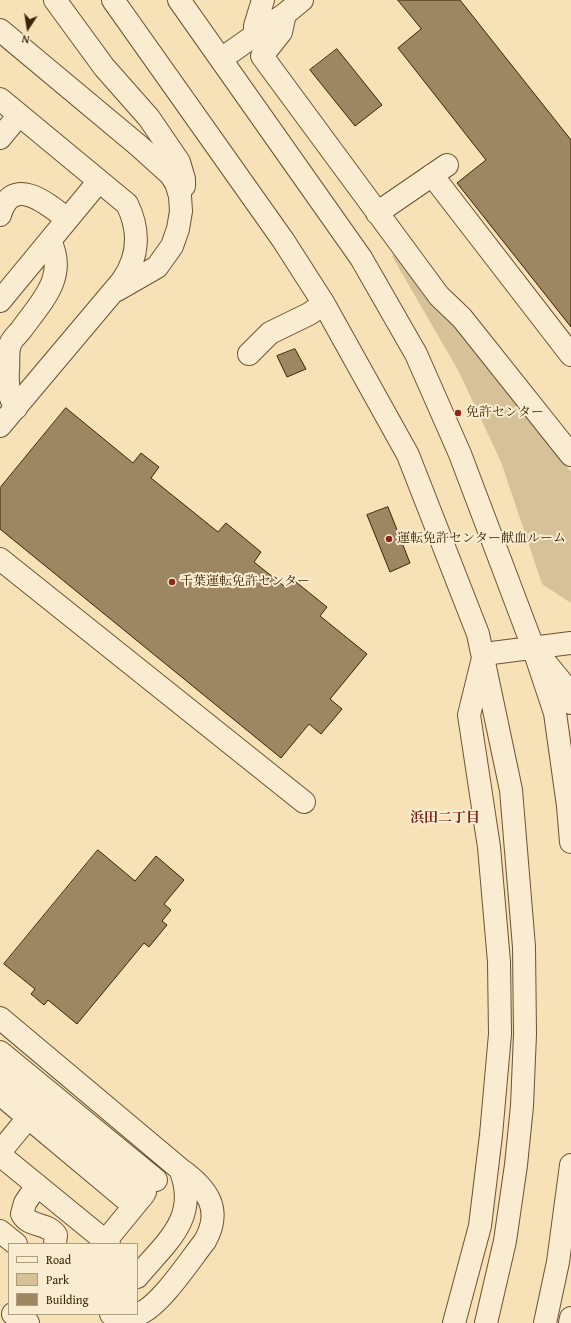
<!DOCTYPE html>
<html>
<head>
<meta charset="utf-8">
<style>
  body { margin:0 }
  #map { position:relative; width:571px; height:1323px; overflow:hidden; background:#f7e1b7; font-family:"Gentium Book Plus",serif }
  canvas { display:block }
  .legend { position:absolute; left:8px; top:1243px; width:130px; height:72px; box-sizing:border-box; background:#faecd0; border:1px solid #ae9c7f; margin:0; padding:5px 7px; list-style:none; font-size:12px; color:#3c2305 }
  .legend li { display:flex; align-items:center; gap:8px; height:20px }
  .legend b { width:20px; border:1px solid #ae9c7f }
  .north { position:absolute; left:8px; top:8px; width:40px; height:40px; -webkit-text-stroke:3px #faecd0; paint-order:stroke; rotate:192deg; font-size:11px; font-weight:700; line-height:16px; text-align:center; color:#3c2305 }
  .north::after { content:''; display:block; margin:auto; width:14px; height:18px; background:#3c2305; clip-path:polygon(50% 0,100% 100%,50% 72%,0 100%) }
</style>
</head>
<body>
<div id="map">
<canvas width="571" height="1323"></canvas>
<ul class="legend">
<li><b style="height:5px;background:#faecd0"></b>Road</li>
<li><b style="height:11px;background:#d7c199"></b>Park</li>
<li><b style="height:11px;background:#9d8662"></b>Building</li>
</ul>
<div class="north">N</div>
</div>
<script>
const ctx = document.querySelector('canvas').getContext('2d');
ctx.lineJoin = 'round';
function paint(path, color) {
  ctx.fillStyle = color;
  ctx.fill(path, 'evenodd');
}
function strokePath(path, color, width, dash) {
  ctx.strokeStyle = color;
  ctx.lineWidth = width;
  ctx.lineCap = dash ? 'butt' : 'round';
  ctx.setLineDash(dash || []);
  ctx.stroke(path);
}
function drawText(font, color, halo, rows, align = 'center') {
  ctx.font = font + ' "Gentium Book Plus","Noto Serif JP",serif';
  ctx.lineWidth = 4;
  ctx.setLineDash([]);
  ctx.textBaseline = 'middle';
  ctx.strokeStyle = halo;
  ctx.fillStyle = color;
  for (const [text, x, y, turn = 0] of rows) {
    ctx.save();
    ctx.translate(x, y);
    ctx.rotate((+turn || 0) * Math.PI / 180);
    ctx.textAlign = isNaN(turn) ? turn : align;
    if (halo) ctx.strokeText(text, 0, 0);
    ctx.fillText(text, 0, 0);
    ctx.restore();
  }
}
paint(new Path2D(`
  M398,250L571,472V603L542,584L501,462L459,372L392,256Z`), '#d7c199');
const building = new Path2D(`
  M398,0H460L571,140V327L457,183L486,160L398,48L421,29Z
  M337,49L382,105L355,126L310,70Z
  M295,349L306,369L287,377L277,356Z
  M66,408L133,463L141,453L159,467L151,478L218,532L226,523L261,552L254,562L284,586L291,578L327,607L320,616L367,654L330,699L342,709L321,734L309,724L281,758L0,529V488Z
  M388,507L410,563L390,572L367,515Z
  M98,850L135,881L156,856L184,880L164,904L171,910L162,921L167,925L149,947L144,943L77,1024L48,1000L44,1005L31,994L35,989L4,964Z`);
paint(building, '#9d8662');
strokePath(building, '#3c2305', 1);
const minor = new Path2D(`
  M55,0L104,67L149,118L179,162L184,179V186
  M113,0L283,240L324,304L408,455L478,634L511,790L524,947L525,1034L522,1106L516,1165L505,1241L486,1323
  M179,0L361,258L416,354L460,454L533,647L555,713L568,806L571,842
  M285,14L281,32L262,56L439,296L462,318L571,455
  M0,30L139,146L170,174L176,183L180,196L181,211L178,229L172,246L157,267L117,290
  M255,34V26L263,0
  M221,59L285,14L302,0
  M0,99L127,204C140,230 139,257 122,281L0,426
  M0,138L19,115
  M432,175L571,355
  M377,213L447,165
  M0,215C12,174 47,203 67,219
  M0,301L99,181
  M249,354L270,333L309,314L324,304
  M16,408C8,396 7,384 8,370C9,363 7,352 10,345C11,340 17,335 21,330C41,302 68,277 50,241
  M0,559L304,802
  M541,657L568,690L571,703
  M0,1018L180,1169C200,1218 166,1242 137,1277
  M0,1052L156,1180
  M0,1072L145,1192
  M0,1094L134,1206
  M0,1152L37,1107
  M0,1155L109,1244
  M37,1185L25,1203L22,1214C30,1228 47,1222 56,1235L55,1244
  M0,1231L16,1244
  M103,1244L144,1194
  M13,1314L28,1323
  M111,1314C120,1316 132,1317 141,1313C162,1303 190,1260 205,1241C223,1209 207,1188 180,1169
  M454,1323L480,1226L491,1135L500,1034L499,962L489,847L469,715L484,654L571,643
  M545,1323L558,1262L571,1165
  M570,1323L571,1318`);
strokePath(minor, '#6b5232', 24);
strokePath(minor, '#faecd0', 22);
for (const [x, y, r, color] of [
  [458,413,4,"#8f2418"],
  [389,539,4,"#8f2418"],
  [172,582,4,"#8f2418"]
]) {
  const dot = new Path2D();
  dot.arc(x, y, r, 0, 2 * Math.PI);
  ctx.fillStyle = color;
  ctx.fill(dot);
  strokePath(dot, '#faecd0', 1.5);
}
drawText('13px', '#3c2305', '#faecd0', [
  ["免許センター",466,413],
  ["運転免許センター献血ルーム",397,539],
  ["千葉運転免許センター",180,582]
], 'left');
drawText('bold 14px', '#7a1f14', '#faecd0', [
  ["浜田二丁目",445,818]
]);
</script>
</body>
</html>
